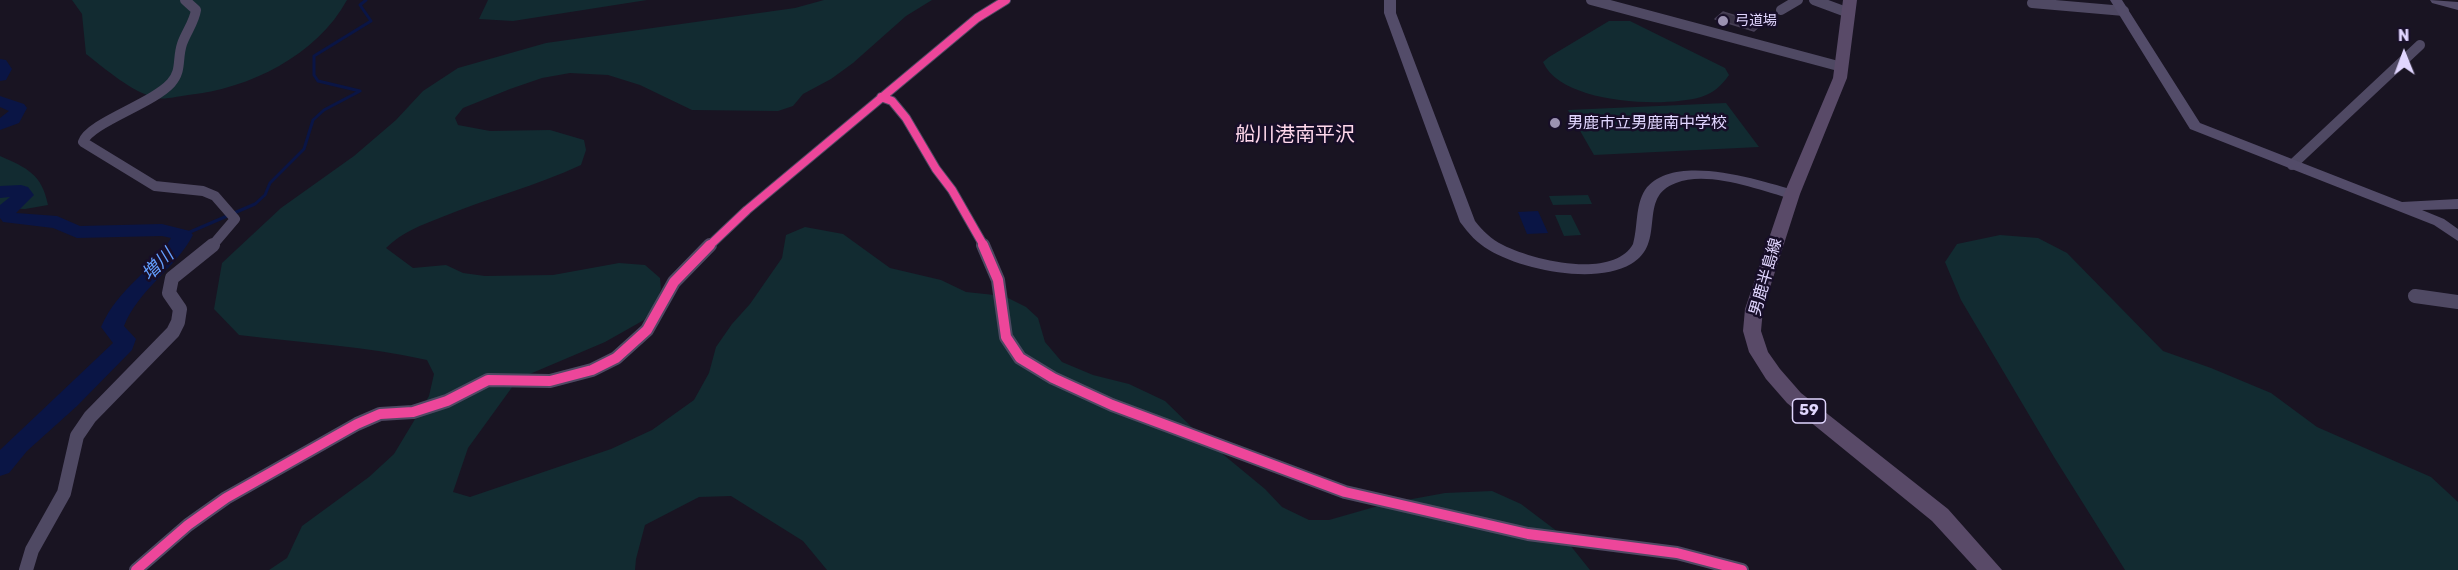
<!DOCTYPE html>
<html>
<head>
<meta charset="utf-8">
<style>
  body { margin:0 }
  #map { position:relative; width:2458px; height:570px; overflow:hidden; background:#191422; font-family:Rubik,sans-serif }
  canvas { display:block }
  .north { position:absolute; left:2374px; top:24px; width:60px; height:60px; -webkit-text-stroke:4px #170e28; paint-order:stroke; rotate:359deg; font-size:16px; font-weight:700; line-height:24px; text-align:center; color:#e1d6ff }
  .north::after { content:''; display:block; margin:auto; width:21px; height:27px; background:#e1d6ff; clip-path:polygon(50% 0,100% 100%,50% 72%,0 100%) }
</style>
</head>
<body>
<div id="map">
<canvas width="2458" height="570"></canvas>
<div class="north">N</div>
</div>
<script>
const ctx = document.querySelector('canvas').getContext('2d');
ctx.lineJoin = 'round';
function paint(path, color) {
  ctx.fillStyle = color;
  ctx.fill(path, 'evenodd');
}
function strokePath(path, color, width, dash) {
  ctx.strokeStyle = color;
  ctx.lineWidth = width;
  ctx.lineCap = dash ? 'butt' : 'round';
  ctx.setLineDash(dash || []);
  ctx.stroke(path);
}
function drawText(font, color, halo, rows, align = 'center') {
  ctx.font = font + ' Rubik,"Noto Sans JP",sans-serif';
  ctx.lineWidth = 5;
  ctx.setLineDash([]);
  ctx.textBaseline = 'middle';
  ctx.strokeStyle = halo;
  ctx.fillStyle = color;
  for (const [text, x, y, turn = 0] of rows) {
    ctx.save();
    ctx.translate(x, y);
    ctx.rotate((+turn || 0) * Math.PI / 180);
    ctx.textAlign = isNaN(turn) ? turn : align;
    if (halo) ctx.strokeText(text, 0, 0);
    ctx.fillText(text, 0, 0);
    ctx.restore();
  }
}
paint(new Path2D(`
  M72,0H347C317,55 249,89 188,95C179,96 165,100 156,98C130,91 107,70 86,54L82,14Z
  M488,0H647L513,21L479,19Z
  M824,0H932L906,16L853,63L831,79L803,94L793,106L778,111L692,110L640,85L608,75L570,73L542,78L510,89L463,108L455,118L458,125L490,131L550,130L584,140L586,150L581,165C536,186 488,198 442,217C422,225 402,232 386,248L413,268L446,265L463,273L485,276L553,275L619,263L645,265L660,278L661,289L656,302L644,320L605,342L518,379L468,448L453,492L470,497L611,449L652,430L694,400L709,373L716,347L732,324L750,304L782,258L786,235L805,227L843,234L890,268L941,280L966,292L1004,296L1026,307L1038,318L1045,342L1062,362L1093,375L1129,384L1165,401L1202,437L1265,489L1282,507L1309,520H1329L1385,504L1445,493L1492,491L1521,504L1562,535L1590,570H827L803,541L731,496L699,497L645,525L636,559L635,570H269L287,558L302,526L369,477L394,454L429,396L434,374L427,360C365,346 302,343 239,335L214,309L222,263L281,208L354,156L396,120L423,91L458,68L546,43L795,8Z
  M1609,21H1630L1725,68L1729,75C1722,85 1714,93 1701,97C1664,108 1561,104 1543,62L1549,57Z
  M1726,103L1759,147L1594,155L1568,110Z
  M0,156C27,168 42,174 48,205L25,209L0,208Z
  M1588,195L1592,204L1553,205L1549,196Z
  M1555,215H1571L1581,235L1564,236Z
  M2000,235L2038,238L2067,253L2163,351L2211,368L2271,393L2317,427L2431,477L2458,502V570H2125L2054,457L1961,300L1945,262L1957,244Z`), '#122b31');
paint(new Path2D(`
  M1538,211L1548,233L1527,234L1518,212Z`), '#0a1545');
strokePath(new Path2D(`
  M183,235L255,204L265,195L270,183L304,149L313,120L324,110L360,91L318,81L314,75V56L371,21L360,5L366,0`), '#0a1545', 3);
paint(new Path2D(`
  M0,59L6,60L12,69L6,80L0,81Z
  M0,96L24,104L27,108L19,123L0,130V118L9,111L0,107Z
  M21,185L28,187L34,195L16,213L57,216L80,226L162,224L190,231L193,235C175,269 138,290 124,326L136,339L132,350L77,406L27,451L9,473L0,476V450L113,343L101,327C119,286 152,273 171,238L162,236L77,238L53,228L3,222L0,218V205L10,197L0,198V186Z`), '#0a1545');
const building = new Path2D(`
  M1723,12L1762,24L1754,31L1715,19Z`);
paint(building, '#383244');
strokePath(building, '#473f56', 1.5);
strokePath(new Path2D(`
  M185,0L196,10C194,23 186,32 182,44C177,59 182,71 171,83C152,104 89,123 83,142L155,186L203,191L215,196L235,219L212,246
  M1591,0L1842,67
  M1814,0L1849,13
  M2032,3L2124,11
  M1781,10L1798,0
  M881,97L892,101L906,118L936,169L952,190L984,246
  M2292,165L2420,45
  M709,246L747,210L977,18L1006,0`), '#4f4963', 10);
strokePath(new Path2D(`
  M983,245L998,280L1006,337L1020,358L1053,378L1112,405L1345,492L1528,534L1677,553L1742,570
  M2415,296L2458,302
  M26,570L32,550L64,493L77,436L90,417L173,332L178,322L180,309L169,293L172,278L213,245
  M136,570L188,525L226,498L357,424L380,414L413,412L447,401L488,380L550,381L592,370L616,358L647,330L674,282L710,245`), '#4f4963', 14);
paint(new Path2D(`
  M1384,0H1396V13L1475,221C1483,231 1491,239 1503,245C1532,260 1613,280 1633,244C1638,227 1635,206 1645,190C1673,151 1761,181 1797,191L1800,194L1792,199C1759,190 1708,170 1676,183C1636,197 1668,243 1631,264C1596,285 1522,270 1489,250C1477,243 1469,234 1460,222L1384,13Z
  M2110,0H2122L2200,123L2402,202L2458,199V209L2422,210L2444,219L2458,229V241L2434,225L2190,129Z
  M2430,0L2458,2V10L2432,3Z`), '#534c69');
paint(new Path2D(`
  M1843,0H1857L1847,78L1800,194L1763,309L1761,331L1768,352L1780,369L1801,393L1948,509L2002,570H1977L1932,521L1787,403L1766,379L1749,352L1743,331L1745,309L1784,194L1833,78Z`), '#594a68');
strokePath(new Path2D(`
  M881,97L892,101L906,118L936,169L952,190L984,246
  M709,246L747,210L977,18L1006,0`), '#ed469a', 8);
strokePath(new Path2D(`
  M983,245L998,280L1006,337L1020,358L1053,378L1112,405L1345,492L1528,534L1677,553L1742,570
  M136,570L188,525L226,498L357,424L380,414L413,412L447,401L488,380L550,381L592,370L616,358L647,330L674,282L710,245`), '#ed469a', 10);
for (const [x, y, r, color] of [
  [1723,21,6,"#9b92b2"],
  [1555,123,6,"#9b92b2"]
]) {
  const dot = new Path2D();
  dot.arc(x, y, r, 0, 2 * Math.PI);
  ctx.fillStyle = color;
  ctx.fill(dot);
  strokePath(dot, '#170e28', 2);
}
drawText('14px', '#e1d6ff', '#170e28', [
  ["弓道場",1735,21]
], 'left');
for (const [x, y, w] of [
  [1809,411,33]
]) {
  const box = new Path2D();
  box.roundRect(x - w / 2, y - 12, w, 24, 4.5);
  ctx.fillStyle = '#170e28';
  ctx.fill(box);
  strokePath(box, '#e1d6ff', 1.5);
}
drawText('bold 15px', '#e1d6ff', null, [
  ["59",1809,411]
]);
drawText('16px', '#e1d6ff', '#170e28', [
  ["男鹿市立男鹿南中学校",1567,123]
], 'left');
drawText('16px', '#e1d6ff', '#170e28', [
  ["男鹿半島線",1766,277,-74]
]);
drawText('italic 18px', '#649fff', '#170e28', [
  ["増川",158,265,-45]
]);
drawText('20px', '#ffd8eb', '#170e28', [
  ["船川港南平沢",1295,135]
]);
</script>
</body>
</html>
